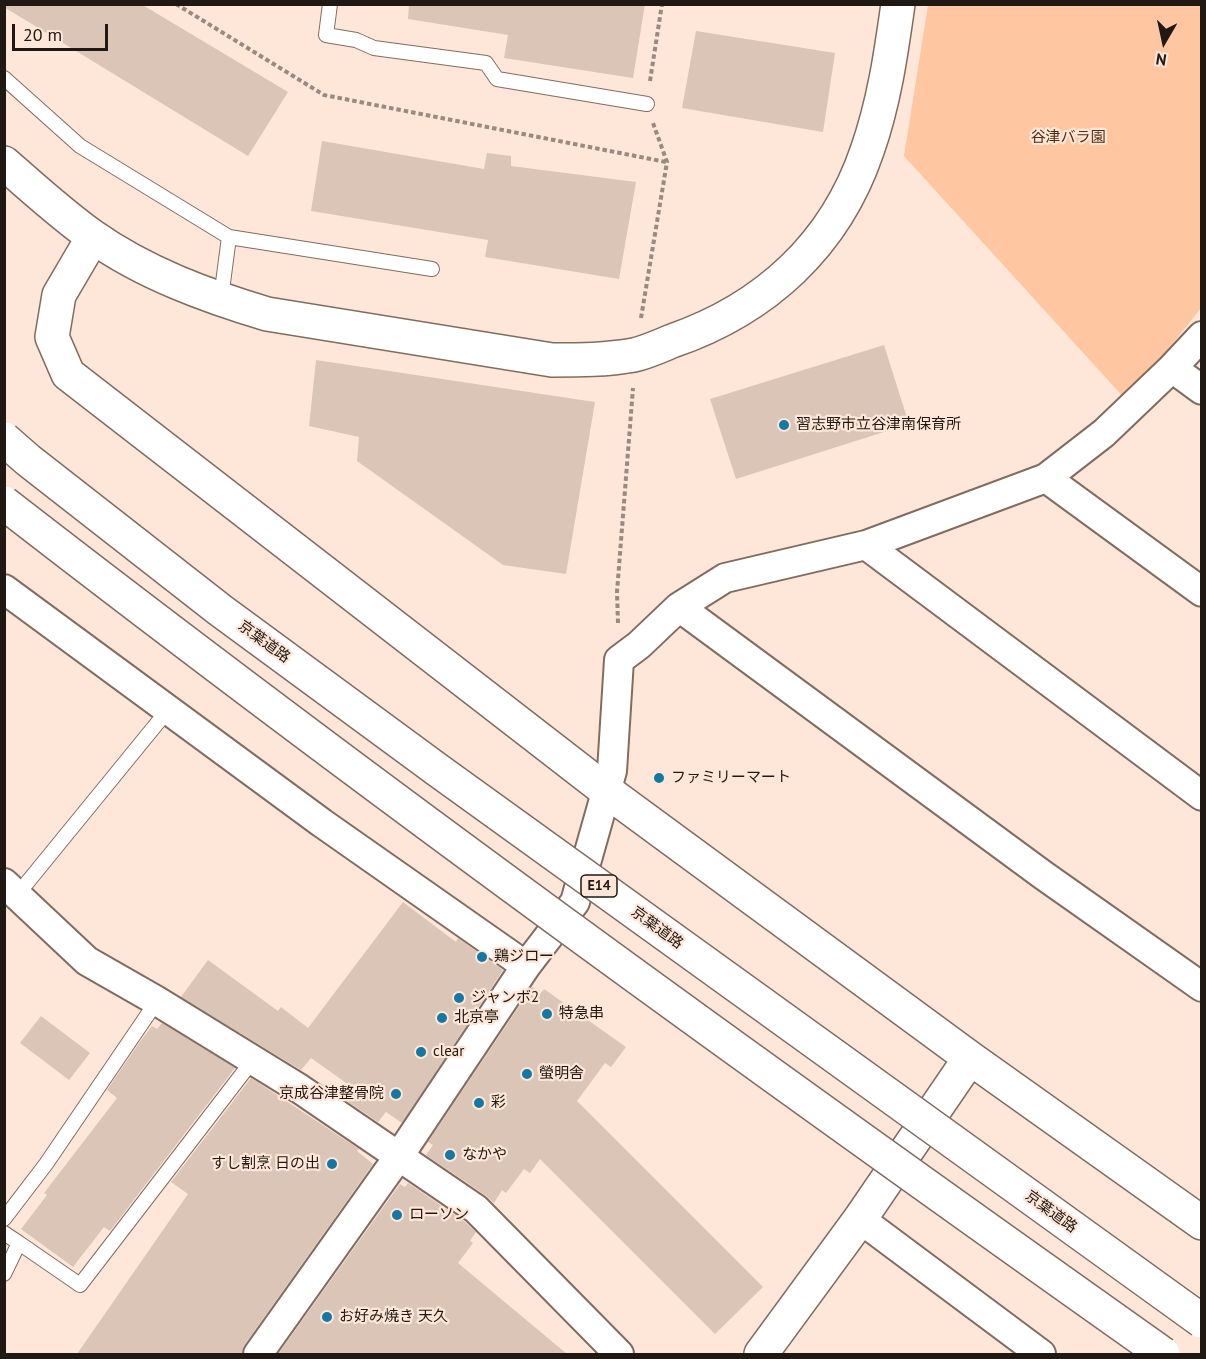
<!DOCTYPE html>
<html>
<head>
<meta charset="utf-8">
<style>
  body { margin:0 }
  #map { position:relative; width:1206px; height:1359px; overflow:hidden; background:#fee7d8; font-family:"PT Sans",sans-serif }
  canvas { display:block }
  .frame { position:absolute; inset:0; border:6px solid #201813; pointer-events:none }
  .north { position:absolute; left:1134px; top:12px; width:60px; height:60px; -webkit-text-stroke:4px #fee7d8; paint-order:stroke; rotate:189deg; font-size:16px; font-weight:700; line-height:24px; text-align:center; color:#201813 }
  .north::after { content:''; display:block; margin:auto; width:21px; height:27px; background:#201813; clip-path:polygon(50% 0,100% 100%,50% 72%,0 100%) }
  .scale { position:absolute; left:12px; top:24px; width:96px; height:27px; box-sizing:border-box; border:3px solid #201813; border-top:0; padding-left:8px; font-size:18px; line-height:21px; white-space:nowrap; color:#201813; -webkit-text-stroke:4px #fee7d8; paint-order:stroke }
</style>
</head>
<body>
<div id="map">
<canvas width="1206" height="1359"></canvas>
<div class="frame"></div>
<div class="north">N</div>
<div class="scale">20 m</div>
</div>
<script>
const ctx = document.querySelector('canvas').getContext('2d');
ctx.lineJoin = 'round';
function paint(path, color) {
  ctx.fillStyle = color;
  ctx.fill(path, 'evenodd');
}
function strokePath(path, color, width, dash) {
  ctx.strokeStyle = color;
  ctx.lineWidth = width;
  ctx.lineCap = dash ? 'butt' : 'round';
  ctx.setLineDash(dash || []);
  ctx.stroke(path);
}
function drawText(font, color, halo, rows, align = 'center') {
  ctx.font = font + ' "PT Sans","Noto Sans JP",sans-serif';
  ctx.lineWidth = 4.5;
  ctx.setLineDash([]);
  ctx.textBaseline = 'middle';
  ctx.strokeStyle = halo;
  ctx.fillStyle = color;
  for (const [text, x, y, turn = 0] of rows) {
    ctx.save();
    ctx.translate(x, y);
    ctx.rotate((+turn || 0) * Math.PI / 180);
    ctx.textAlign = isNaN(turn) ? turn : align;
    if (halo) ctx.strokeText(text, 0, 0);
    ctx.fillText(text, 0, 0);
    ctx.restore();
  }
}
paint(new Path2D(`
  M928,5H1201V308L1127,401L904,156Z`), '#fec6a1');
paint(new Path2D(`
  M4,4H141L288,92L248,156L4,7Z
  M409,4H645L633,78L504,58L508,35L408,19Z
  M696,31L835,53L823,132L682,108Z
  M322,141L484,169L487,153L511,156V166L636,182L619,279L485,257L488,240L311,211Z
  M884,345L909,424L736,479L710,399Z
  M316,360L595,402L566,574L503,565L357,461L359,437L309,426Z
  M403,902L456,942L458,938L503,970L402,1123L386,1112L378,1122L341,1097L349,1085L311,1058L301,1070L181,997L208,960L278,1011L281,1007L308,1028Z
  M532,987L540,994L544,989L626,1047L611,1067L605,1063L577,1101L763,1287L715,1334L540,1159L530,1173L524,1169L506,1193L502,1190L494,1203L485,1195L426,1155L433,1145L428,1142Z
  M41,1016L90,1053L69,1080L20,1043Z
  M162,1023L235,1068L110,1231L104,1227L73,1267L21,1229L47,1195L44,1193L117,1098L107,1090L139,1043L152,1026L157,1029Z
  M251,1078L359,1149L357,1151L373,1164L245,1344L242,1354H77L188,1194L171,1182Z
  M408,1183L465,1222L476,1232L470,1241L473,1243L458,1263L567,1354H278L400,1184L405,1187Z`), '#dbc5b6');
const lane = new Path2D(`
  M330,4L326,35L356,40L374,48L486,63L497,79L647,104
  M4,78L80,146L229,237L221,298
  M229,237L432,269
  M17,895L168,710
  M4,1219L46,1164L157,1001
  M4,1233L19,1243L4,1274
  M19,1243L80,1285L253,1060`);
const street = new Path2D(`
  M1172,368L1202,390
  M1046,478L1202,592
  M866,545L1202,796
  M4,589L322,823L526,966
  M679,607L1043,875L1202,987
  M4,883L87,961L157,1001L300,1089L476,1209L619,1354
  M860,1219L1041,1354
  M258,1354L399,1156L526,966L575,902L612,771L619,660L639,645L679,607L725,578L866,545L1046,478L1104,433L1172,368L1202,336`);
const secondary = new Path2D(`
  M4,163C33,188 61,214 92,236C144,273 207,296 267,314L552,360C580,360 606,360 634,355C647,352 660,346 672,341C765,309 835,245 867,151C884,103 891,54 898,4
  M93,237L59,295L52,337L68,374L608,792L970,1058L1202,1223
  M761,1354L860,1219L970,1058`);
strokePath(lane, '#816d60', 16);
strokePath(street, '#816d60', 32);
strokePath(secondary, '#816d60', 36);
strokePath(new Path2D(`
  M176,4L324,95L666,162
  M650,81L662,4
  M641,318L667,162L653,123
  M618,623L617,592L633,388`), '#99897f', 4, [4.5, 3]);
strokePath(lane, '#fff', 14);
strokePath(street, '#fff', 28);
strokePath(secondary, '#fff', 33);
const highwayBridge = new Path2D(`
  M4,439L28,460L220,610L439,771L1202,1321
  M4,503C383,797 772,1077 1163,1354`);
strokePath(highwayBridge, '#816d60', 36, []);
strokePath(highwayBridge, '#fff', 33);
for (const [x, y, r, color] of [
  [784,425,6,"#1478a4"],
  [659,778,6,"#1478a4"],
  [482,957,6,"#1478a4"],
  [459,998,6,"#1478a4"],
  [547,1014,6,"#1478a4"],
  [442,1018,6,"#1478a4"],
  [421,1052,6,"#1478a4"],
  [527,1074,6,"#1478a4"],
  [396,1094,6,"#1478a4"],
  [479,1103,6,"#1478a4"],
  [450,1155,6,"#1478a4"],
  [332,1164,6,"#1478a4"],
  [397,1215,6,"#1478a4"],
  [327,1317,6,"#1478a4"]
]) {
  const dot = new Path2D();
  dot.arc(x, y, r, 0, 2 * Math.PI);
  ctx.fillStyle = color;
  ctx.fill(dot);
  strokePath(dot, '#fee7d8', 2);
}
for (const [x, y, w] of [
  [599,886,36]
]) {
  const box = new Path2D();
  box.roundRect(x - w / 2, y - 11, w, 22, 4.5);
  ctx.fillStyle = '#fee7d8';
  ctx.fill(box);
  strokePath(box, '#201813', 1.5);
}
drawText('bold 14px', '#201813', null, [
  ["E14",599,886]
]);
drawText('15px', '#522d12', '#fee7d8', [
  ["谷津バラ園",1068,138]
]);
drawText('15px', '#201813', '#fee7d8', [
  ["習志野市立谷津南保育所",796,425],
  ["ファミリーマート",671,778],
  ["鶏ジロー",494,957],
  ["ジャンボ2",471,998],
  ["特急串",559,1014],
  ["北京亭",454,1018],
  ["clear",433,1052],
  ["螢明舎",539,1074],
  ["京成谷津整骨院",384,1094,"right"],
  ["彩",491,1103],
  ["なかや",462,1155],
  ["すし割烹 日の出",320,1164,"right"],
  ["ローソン",409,1215],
  ["お好み焼き 天久",339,1317]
], 'left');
drawText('15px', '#201813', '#fee7d8', [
  ["京葉道路",264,642,36],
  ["京葉道路",657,928,36],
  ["京葉道路",1051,1212,36]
]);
</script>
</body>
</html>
